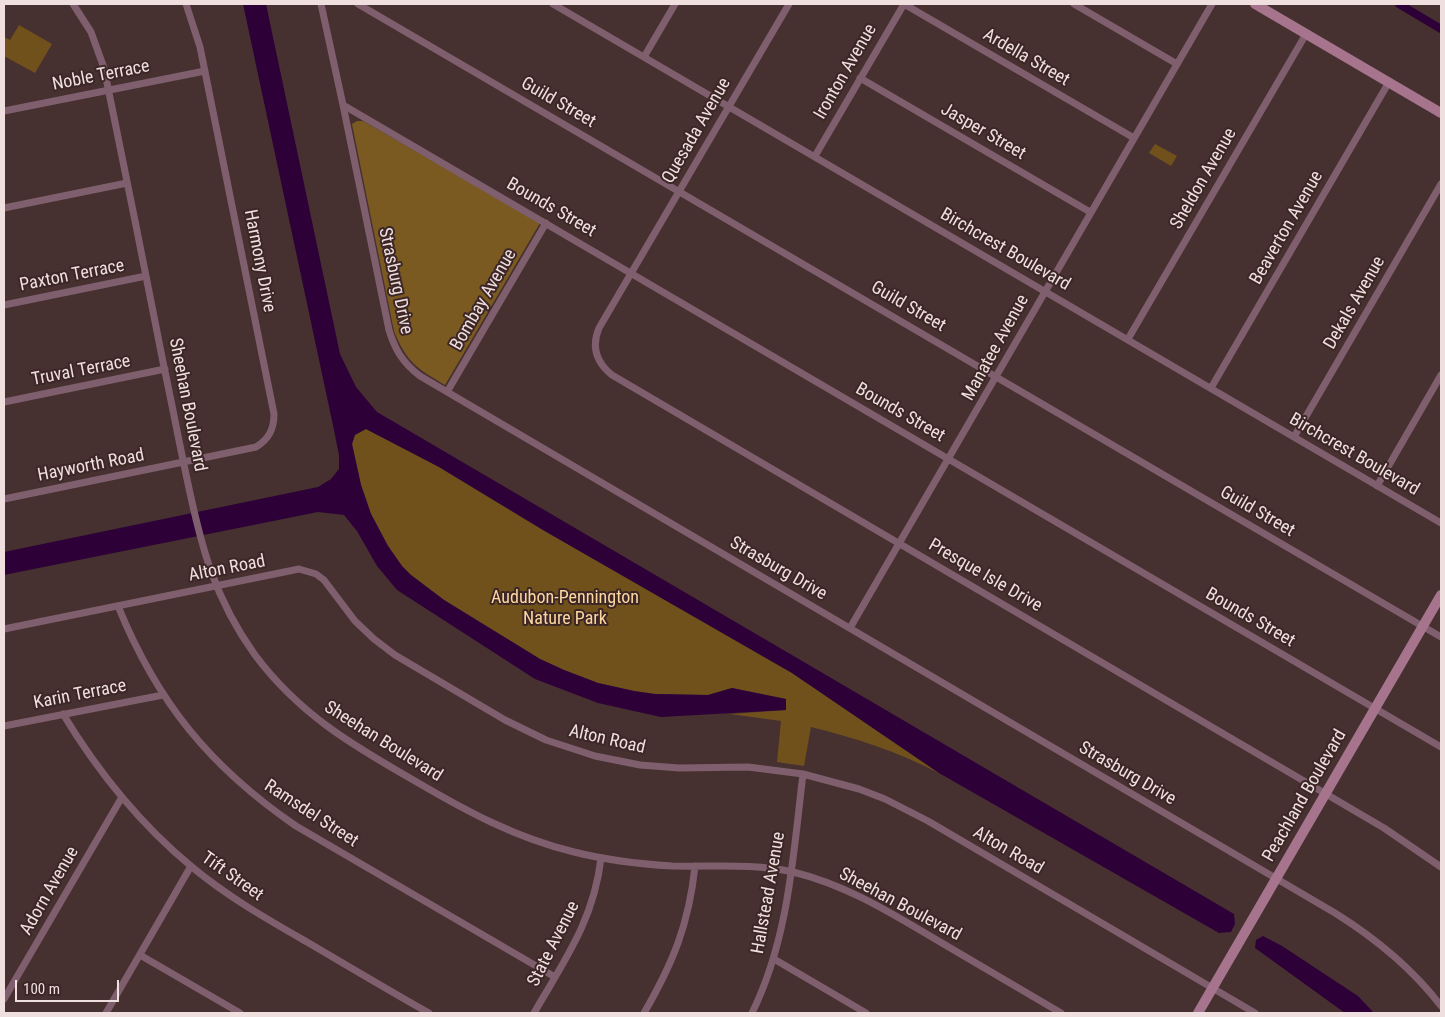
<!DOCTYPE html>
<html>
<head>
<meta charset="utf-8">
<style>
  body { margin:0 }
  #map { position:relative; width:1445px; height:1017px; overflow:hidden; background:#473030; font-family:"Roboto Condensed",sans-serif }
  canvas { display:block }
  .frame { position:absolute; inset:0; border:5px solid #efdfdf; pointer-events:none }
  .scale { position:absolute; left:15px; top:980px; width:104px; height:22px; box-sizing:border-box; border:2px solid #efdfdf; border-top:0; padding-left:6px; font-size:15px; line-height:18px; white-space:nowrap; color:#efdfdf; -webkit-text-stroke:4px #3c2626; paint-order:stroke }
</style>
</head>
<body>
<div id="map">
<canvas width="1445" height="1017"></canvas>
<div class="frame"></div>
<div class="scale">100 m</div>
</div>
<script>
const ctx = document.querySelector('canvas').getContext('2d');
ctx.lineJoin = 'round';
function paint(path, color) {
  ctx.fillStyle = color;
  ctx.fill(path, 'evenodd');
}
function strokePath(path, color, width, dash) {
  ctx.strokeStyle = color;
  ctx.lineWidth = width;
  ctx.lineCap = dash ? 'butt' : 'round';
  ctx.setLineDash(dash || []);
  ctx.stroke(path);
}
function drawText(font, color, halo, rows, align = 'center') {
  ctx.font = font + ' "Roboto Condensed",sans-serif';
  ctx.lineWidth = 4;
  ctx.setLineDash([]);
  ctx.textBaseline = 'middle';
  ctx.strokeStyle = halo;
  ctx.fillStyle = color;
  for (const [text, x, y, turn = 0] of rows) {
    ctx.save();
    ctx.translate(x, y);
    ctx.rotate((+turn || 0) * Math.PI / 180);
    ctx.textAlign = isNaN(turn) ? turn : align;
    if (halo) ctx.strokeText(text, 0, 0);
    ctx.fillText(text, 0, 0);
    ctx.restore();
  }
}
paint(new Path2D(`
  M19,25L52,44L35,73L4,56V37L10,40Z
  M1155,144L1177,156L1171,166L1149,153Z
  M366,429L439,467L543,530L792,673L939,773C898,752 856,738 811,727L804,766L777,762L781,721L730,714L786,710L785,699L732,688L708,695L655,694L634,691L598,683L564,670L540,659L444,600L411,575L402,566L388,546L371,514L361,485L352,444L355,434Z`), '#70511c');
paint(new Path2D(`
  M357,121H363L540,223L445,385C417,368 407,363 394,331L352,124Z`), '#7b5a21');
paint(new Path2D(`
  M243,4H266L340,354L356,387L377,412L1234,914L1235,924L1231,932L1219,933L939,773L792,673L543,530L439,467L366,429L355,435L352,444L361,485L371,514L388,546L402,566L411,575L444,600L540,659L564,670L598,683L634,691L655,694L708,695L732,688L786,699V710L661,717L598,703L535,679L397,590L377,566L357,531L344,515L318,512L4,575V552L318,487L331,479L339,469V455L334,430Z
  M1263,936L1282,946L1358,996L1374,1013H1345L1255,948L1256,940Z`), '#2d0038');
strokePath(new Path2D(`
  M1399,4L1441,29`), '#2d0038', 8);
strokePath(new Path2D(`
  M73,4L91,32L104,68C125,168 144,267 164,367C172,404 179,442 187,479C201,546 214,598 255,655C299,714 352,745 415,781C466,811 516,838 574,852C606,860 639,864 672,866C713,867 752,863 793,872C843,884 886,910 930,936C974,962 1018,988 1061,1013
  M321,4L343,105L389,330C395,350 403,363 420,376L1335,913C1375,938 1412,968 1441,1006
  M358,4L1441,637
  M553,4L1441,523
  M789,4L599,328C591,347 596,362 612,375L1384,828L1441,867
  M1074,4L1177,64
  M644,57L675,4
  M860,78L1090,212
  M343,105L1441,747
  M4,111L205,71
  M815,156L904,4L1134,138
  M4,208L127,183
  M4,305L146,276
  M1128,339L1306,34
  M1211,388L1389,82
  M447,392L546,223
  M4,402L165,369
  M1294,437L1441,184
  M1377,486L1441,375
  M4,499L256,447C269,439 274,429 274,414L200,47L186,4
  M118,606C157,702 210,767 296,826L555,977
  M850,628C972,421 1091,212 1212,4
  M4,629L299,569L316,574L324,580L355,621L374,639L395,655L505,720L546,740L595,756L640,765L679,768L748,767L803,774L859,789L885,799L928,821L1255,1013
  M63,714C98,772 140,824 192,867C228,897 267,919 307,942C348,966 388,990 429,1013
  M4,726L163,695
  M140,955L240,1013
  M774,959L866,1013
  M4,999L122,797
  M106,1013L191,866
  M534,1013C564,961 594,920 601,858
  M644,1013C673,963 689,924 695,866
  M752,1013C789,938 793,855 803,774`), '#7f5f6e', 7);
strokePath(new Path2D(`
  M1255,4L1441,113
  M1198,1013L1441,595`), '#a7748d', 10);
drawText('18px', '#efdfdf', '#3c2626', [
  ["Ardella Street",1026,58,30],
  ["Ironton Avenue",846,72,-60],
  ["Noble Terrace",101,76,-11],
  ["Guild Street",558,103,30],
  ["Quesada Avenue",697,131,-60],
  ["Jasper Street",983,132,30],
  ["Sheldon Avenue",1204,179,-60],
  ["Bounds Street",551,208,30],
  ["Beaverton Avenue",1287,228,-60],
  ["Birchcrest Boulevard",1005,250,30],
  ["Harmony Drive",259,261,79],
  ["Paxton Terrace",72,276,-11],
  ["Strasburg Drive",395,281,78],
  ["Bombay Avenue",484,300,-60],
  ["Dekals Avenue",1355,303,-60],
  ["Guild Street",908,307,30],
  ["Manatee Avenue",996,348,-61],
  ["Truval Terrace",81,371,-11],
  ["Sheehan Boulevard",187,405,79],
  ["Bounds Street",900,413,30],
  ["Birchcrest Boulevard",1354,455,30],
  ["Hayworth Road",91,466,-11],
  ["Guild Street",1257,512,30],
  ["Alton Road",227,569,-11],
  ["Strasburg Drive",778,569,30],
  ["Presque Isle Drive",985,576,30],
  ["Bounds Street",1250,618,30],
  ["Karin Terrace",80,695,-11],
  ["Alton Road",607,740,13],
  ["Sheehan Boulevard",383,742,32],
  ["Strasburg Drive",1127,774,30],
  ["Peachland Boulevard",1305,796,-60],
  ["Ramsdel Street",311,814,33],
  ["Alton Road",1008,851,30],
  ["Tift Street",232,877,35],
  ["Adorn Avenue",50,891,-60],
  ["Hallstead Avenue",769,893,-80],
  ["Sheehan Boulevard",900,905,28],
  ["State Avenue",554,944,-63]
]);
drawText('18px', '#fcd7a0', '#3c2626', [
  ["Audubon-Pennington",565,598],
  ["Nature Park",565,619]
]);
</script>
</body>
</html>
